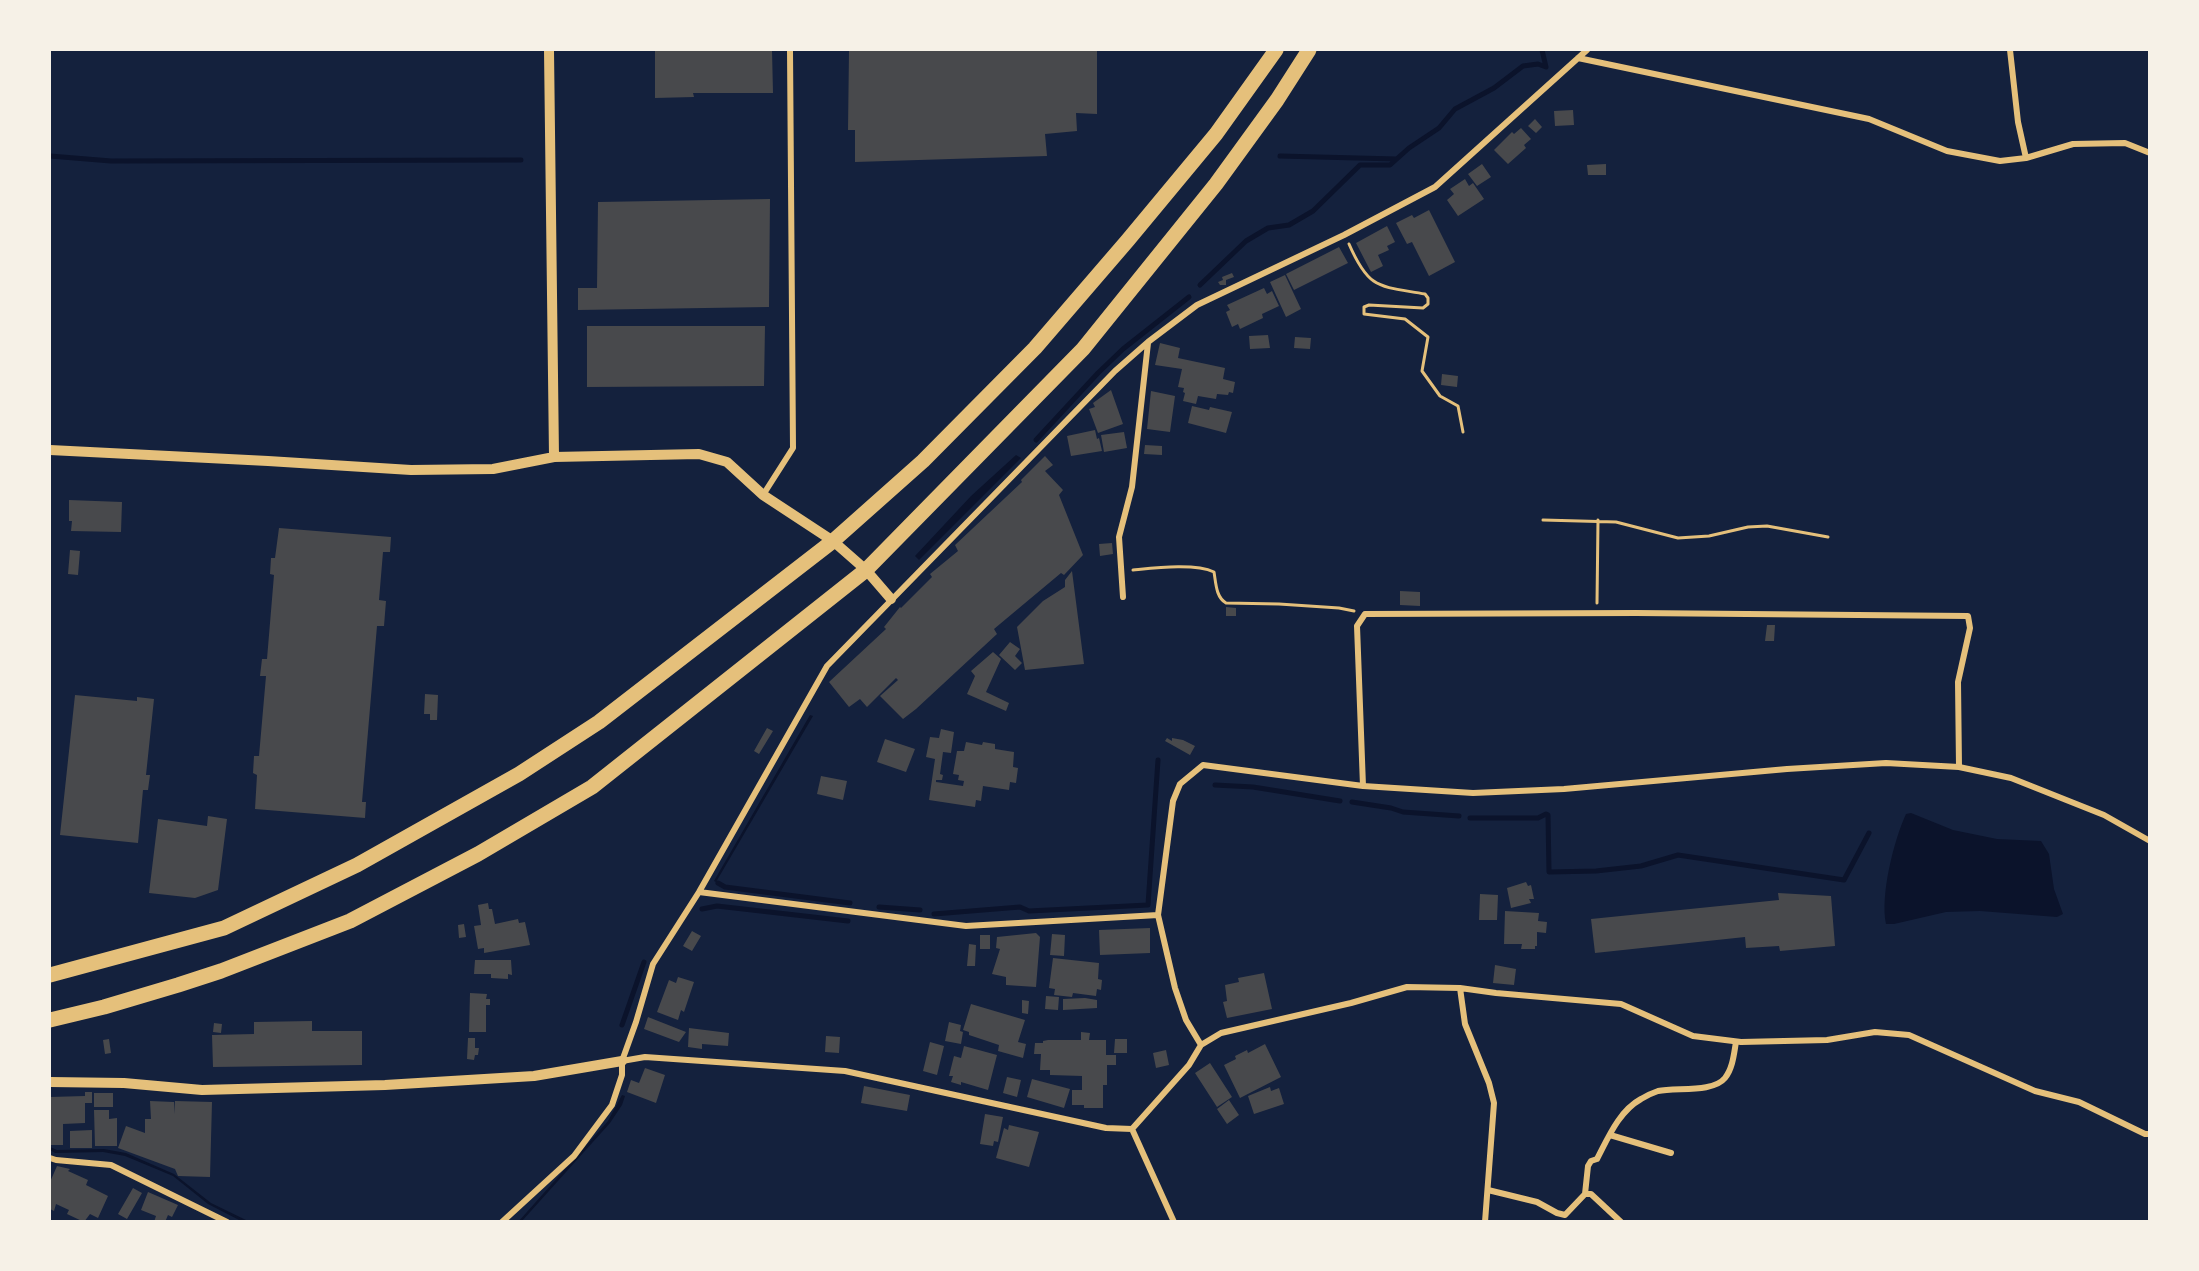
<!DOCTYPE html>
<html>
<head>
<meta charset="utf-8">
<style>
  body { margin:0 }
  #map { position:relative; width:2199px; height:1271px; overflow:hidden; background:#14213d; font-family:Ubuntu,sans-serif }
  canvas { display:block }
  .frame { position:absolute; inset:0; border:51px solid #f6f1e7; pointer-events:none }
</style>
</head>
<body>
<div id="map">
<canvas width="2199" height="1271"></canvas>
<div class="frame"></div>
</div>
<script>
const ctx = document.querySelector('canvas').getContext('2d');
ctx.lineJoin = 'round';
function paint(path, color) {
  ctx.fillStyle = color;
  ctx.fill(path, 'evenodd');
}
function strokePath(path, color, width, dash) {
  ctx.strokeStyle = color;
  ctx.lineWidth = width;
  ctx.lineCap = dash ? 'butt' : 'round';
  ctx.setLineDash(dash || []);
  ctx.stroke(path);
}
paint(new Path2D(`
  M1016,455L1021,458L919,560L915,556L971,496Z
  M810,715L813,716L716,882L714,881Z
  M1911,813L1953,830L1997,839L2041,841L2049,854L2054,889L2063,914L2057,917L1980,911L1946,912L1894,924H1886C1880,895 1894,840 1906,814Z
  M622,1095L625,1096L622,1105L610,1123L522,1221L518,1222L608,1121Z
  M50,1147L57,1150L104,1149L126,1153L174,1174L211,1203L248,1221H241L208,1204L173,1176L125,1156L103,1152L55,1153L50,1150Z`), '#0b132b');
strokePath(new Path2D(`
  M50,156L111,161L521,160
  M1280,156L1396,159
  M1200,285L1246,241L1268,228L1289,225L1313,211L1360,165H1390L1409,148L1439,128L1455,109L1494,88L1523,66L1538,64L1546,67L1542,50
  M1036,440L1098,373L1123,349L1189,297
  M1215,785L1253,787L1340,801
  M1352,802L1391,808L1403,812L1459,816
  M1470,818H1538L1546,814L1548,815L1549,872L1596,871L1641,866L1678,855L1844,880L1869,833
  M718,883L725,887L850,903
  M879,907L920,910
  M702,909L717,906L848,921
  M934,914L1020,907L1029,911L1148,905L1158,760
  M622,1025L644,962`), '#0b132b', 5);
paint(new Path2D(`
  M655,50H772L773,93H693L694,97L655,98Z
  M849,50H1097V114L1076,113L1077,131L1045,134L1047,156L855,162V130H848Z
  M1573,110L1574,125L1555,126L1554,111Z
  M1535,119L1542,127L1536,133L1528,126Z
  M1521,128L1531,139L1524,145L1526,148L1508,164L1494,150L1512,132L1514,134Z
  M1482,164L1491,177L1477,186L1468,174Z
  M1606,164V175H1588L1587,165Z
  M1465,179L1469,186L1473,183L1484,199L1458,216L1447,200L1454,194L1450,189Z
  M770,199L769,307L578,310V288H597L598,202Z
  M1429,210L1455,262L1429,276L1412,242L1407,244L1396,223L1412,215L1414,218Z
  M1387,226L1395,242L1387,246L1389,250L1378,255L1383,266L1371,272L1356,243Z
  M1339,247L1348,263L1294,290L1286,274Z
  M1232,273L1234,277L1226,280V285H1220L1218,282L1223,280L1222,277Z
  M1285,275L1301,309L1286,317L1270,282Z
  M1264,288L1267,294L1272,291L1279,306L1262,314L1263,318L1240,329L1238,324L1232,327L1226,312L1230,310L1227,305Z
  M587,326H765L764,386L587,387Z
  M1268,335L1270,348L1250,349L1249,336Z
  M1295,337L1311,338L1310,349L1294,348Z
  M1160,343L1180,348L1178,358L1225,368L1223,379L1235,382L1233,393L1229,392L1228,395L1217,394L1216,399L1198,396L1196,404L1183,401L1185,393L1183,392L1184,388L1178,387L1182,369L1155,365Z
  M1442,374L1458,376L1457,387L1441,385Z
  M1111,390L1123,424L1098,433L1089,409L1095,407L1093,403Z
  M1151,391L1175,396L1170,432L1147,429Z
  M1192,406L1209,410L1210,407L1232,412L1226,433L1188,423Z
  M1095,430L1097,439L1099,438L1102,451L1071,456L1067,436Z
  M1124,432L1127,448L1104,452L1101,435Z
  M1145,445L1162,446V455L1144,454Z
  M1045,456L1053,465L1045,471L1063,490L1059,495L1083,555L1064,575L1061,573L994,629L997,634L916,709L903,719L880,696L898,680L896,678L867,707L860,699L849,707L829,682L886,629L884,627L900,607L901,608L932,577L930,574L958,551L955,545L1022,482L1021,480Z
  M69,500L122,502L121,532L71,531L72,521H69Z
  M279,528L391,537L390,552H383L379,600L386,601L384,626H377L362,802H366L365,818L255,809L257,775L253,773L254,756H259L266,676H260L262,659H267L274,575L270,574L271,558H275Z
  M1112,543L1113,554L1100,556L1099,544Z
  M70,550L80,551L78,575L68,574Z
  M1072,571L1084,664L1025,670L1017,627L1043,601L1065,587V580Z
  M1400,591L1420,592V606L1400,605Z
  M1226,607L1236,608V616H1226Z
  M1767,625H1775L1774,641H1765Z
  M1010,642L1020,649L1015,656L1022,663L1015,670L999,655Z
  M993,652L1001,659L986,692L1009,703L1006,711L967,694L975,676L971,671Z
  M425,694L438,695L437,720H430V714H424Z
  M75,695L137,701V697L154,699L146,775H150L148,790H143L138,843L60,835Z
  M767,728L773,731L759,754L754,751Z
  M941,729L954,732L951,753L943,752L940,774L943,775L942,780H936V782L963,786L964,781L958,780L959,775L953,774L957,751H964L966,742L982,745L983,742L995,744V749L1014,752L1013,767L1018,768L1016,783L1010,782L1009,790L983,786L981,801L976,800L975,807L929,800L935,759L926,757L930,737L939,738Z
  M1167,738L1172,741V738L1183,740L1195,746L1190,755L1165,741Z
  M885,739L915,749L906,772L877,762Z
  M821,776L847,781L843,800L817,794Z
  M208,816L227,819L218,890L195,898L149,893L158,819L207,826Z
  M1526,882L1528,886L1531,885L1534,899H1529L1531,903L1511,908L1507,888Z
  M1778,893L1831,896L1835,946L1780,951L1779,946L1746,948L1745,937L1595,953L1591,919L1779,900Z
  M1480,894L1498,895L1497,920H1479Z
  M488,903L489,909H492L495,924L518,919L519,923L525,922L530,945L484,953V948L478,949L474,926L481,925L478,905Z
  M1505,911L1539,913L1538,921L1547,922L1546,933L1537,932V946H1535V949H1521L1522,944H1504Z
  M464,924L466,937L459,938L458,925Z
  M1150,928V953L1100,955L1099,930Z
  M692,931L701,936L692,951L683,946Z
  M1036,933L1040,937L1036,987L1006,985V977L992,974L1000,949L996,948L997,937Z
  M1052,934L1065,935L1064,956L1050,955Z
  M980,935H990V949H980Z
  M969,944L976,945L975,966H967Z
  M1053,958L1099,963L1098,979L1102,980L1101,990L1097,989L1096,996L1073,993L1072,997L1054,995L1055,989L1049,988Z
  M475,960H511L512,975L508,974V979L491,978V974H474Z
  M1495,965L1516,969L1514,985L1493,983Z
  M1264,973L1272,1009L1227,1018L1223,1002L1227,1001L1225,985L1239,982L1238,978Z
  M678,977L694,982L684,1012L681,1010L678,1020L657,1012L669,980L676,983Z
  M470,993L487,994L486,999H490V1005H486V1032H469Z
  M1046,996L1059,997L1058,1010L1045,1009Z
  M1085,998L1097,1000V1008L1063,1010V999Z
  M1022,1000L1029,1001L1028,1014L1022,1013Z
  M971,1004L1025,1020L1018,1042L1026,1044L1023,1058L998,1051L999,1045L969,1035V1032L963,1030Z
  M648,1017L686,1032L679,1042L644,1029Z
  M312,1021V1031H362V1065L213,1067L212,1035L254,1034V1022Z
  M949,1022L961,1025L960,1031L963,1032L961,1044L945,1041Z
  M214,1023L222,1024L221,1033L213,1032Z
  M689,1028L729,1033L728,1046L702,1044V1049L688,1047Z
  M1081,1032L1090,1033L1089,1040H1106V1055H1116V1065H1107V1085H1103V1108H1084V1105H1072V1090H1082V1076L1050,1075V1070H1040L1041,1054H1034L1035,1043H1043V1041L1048,1040H1081Z
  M826,1036L840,1037L839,1053L825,1052Z
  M468,1038H475V1048H479L478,1055H475L474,1060L467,1059Z
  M109,1039L111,1053L105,1054L103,1040Z
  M1115,1039H1127V1053H1114Z
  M930,1042L944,1046L937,1075L923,1071Z
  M1265,1044L1281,1077L1240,1098L1224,1065L1236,1059L1235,1056L1247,1050L1248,1053Z
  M964,1046L997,1055L988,1090L961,1082V1085L951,1082L953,1076H949L954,1056L961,1058Z
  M1166,1050L1169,1065L1156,1068L1153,1053Z
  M1210,1063L1232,1097L1217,1107L1195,1073Z
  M645,1068L665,1075L656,1103L627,1092L631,1080L639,1083Z
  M1007,1077L1021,1080L1017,1097L1003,1093Z
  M1032,1079L1070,1089L1064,1108L1027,1097Z
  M864,1086L910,1095L907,1111L861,1103Z
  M1270,1087L1271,1091L1279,1088L1284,1104L1254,1114L1248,1096Z
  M85,1092H92V1103H85V1123L63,1124V1145H50V1097L85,1096Z
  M94,1093H113V1107H94Z
  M1229,1100L1239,1115L1227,1124L1217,1109Z
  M150,1101L174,1102V1114L175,1101L212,1102L210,1177L178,1176L175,1169L118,1148L126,1126L145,1133V1119H151Z
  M94,1110H109V1119L117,1118V1146H95Z
  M985,1114L1003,1117L998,1142L994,1141L993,1146L980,1144Z
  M1009,1125L1039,1132L1029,1167L996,1158L1004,1128L1008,1130Z
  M92,1130V1148H70V1131Z
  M57,1166L70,1169L68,1171L88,1180L86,1185L108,1196L98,1218L90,1214L84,1222L67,1214L69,1210L56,1204L54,1211L50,1209V1182Z
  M133,1188L142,1193L127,1219L118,1214Z
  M148,1192L178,1205L172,1217L168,1215L165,1222H154L156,1216L141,1210Z`), '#48494c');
strokePath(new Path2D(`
  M1349,244C1369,290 1379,286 1425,294L1428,298V304L1423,308L1369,305L1364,307V314L1405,319L1428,337L1422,371L1440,396L1458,406L1463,432
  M1543,520L1616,522L1678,538L1709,536L1748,527L1767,526L1828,537
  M1133,570C1154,568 1195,563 1214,572C1216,584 1216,597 1226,603L1279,604L1339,608L1354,611
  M1597,603L1598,520`), '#e5c07b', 3);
strokePath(new Path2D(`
  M2010,50L2018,122L2026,158
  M1578,58L1869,119L1947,151L2000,161L2026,158L2073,144L2125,143L2150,153
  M763,495L793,448L790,50
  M1123,597L1119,537L1132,487L1148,343
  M1363,786L1357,626L1365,614L1636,613L1968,616L1970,628L1958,682L1959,767
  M699,892L966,926L1158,915
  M1460,988L1465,1024L1489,1083L1494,1103L1485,1222
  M1201,1045L1186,1020L1175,988L1158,915L1173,801L1180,784L1203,765L1363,786L1473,793L1564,789L1787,769L1886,763L1959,767L2011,778L2104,815L2150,841
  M622,1061L645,1057L845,1071L1106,1128L1132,1129
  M1132,1129L1189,1065L1201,1045L1221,1033L1351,1003L1407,987L1460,988L1496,993L1621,1004L1693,1036L1741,1042L1827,1040L1875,1032L1909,1035L2035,1091L2079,1102L2145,1134H2150
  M1132,1129L1174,1222
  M1610,1135L1671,1153
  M50,1158L56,1160L111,1165L227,1222
  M1488,1190L1537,1202L1557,1213L1565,1215L1585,1194H1591L1621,1222
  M1585,1194L1588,1166L1591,1161L1597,1159C1608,1138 1619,1111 1641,1099C1646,1096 1652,1093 1658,1091C1676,1087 1713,1093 1725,1078C1733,1068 1734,1053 1736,1042
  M502,1222L574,1156L612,1105L622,1075V1061L636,1022L653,964L699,892L827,666L1115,371L1148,342L1197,305L1344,235L1435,187L1587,50`), '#e5c07b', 6);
strokePath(new Path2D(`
  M50,450L268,461L411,470L493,469L554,457L549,50
  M554,457L699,454L727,462L763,495L833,541L866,570L891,599
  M50,1082L124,1083L202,1090L385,1085L534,1076L622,1061`), '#e5c07b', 10);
strokePath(new Path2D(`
  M50,975L224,928L357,865L519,774L599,722L833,541L923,461L1035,348L1128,240L1216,134L1276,50
  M50,1020L104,1007L178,985L221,971L350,921L478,854L592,787L866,570L1083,349L1216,184L1277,100L1309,50`), '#e5c07b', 15);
</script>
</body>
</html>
